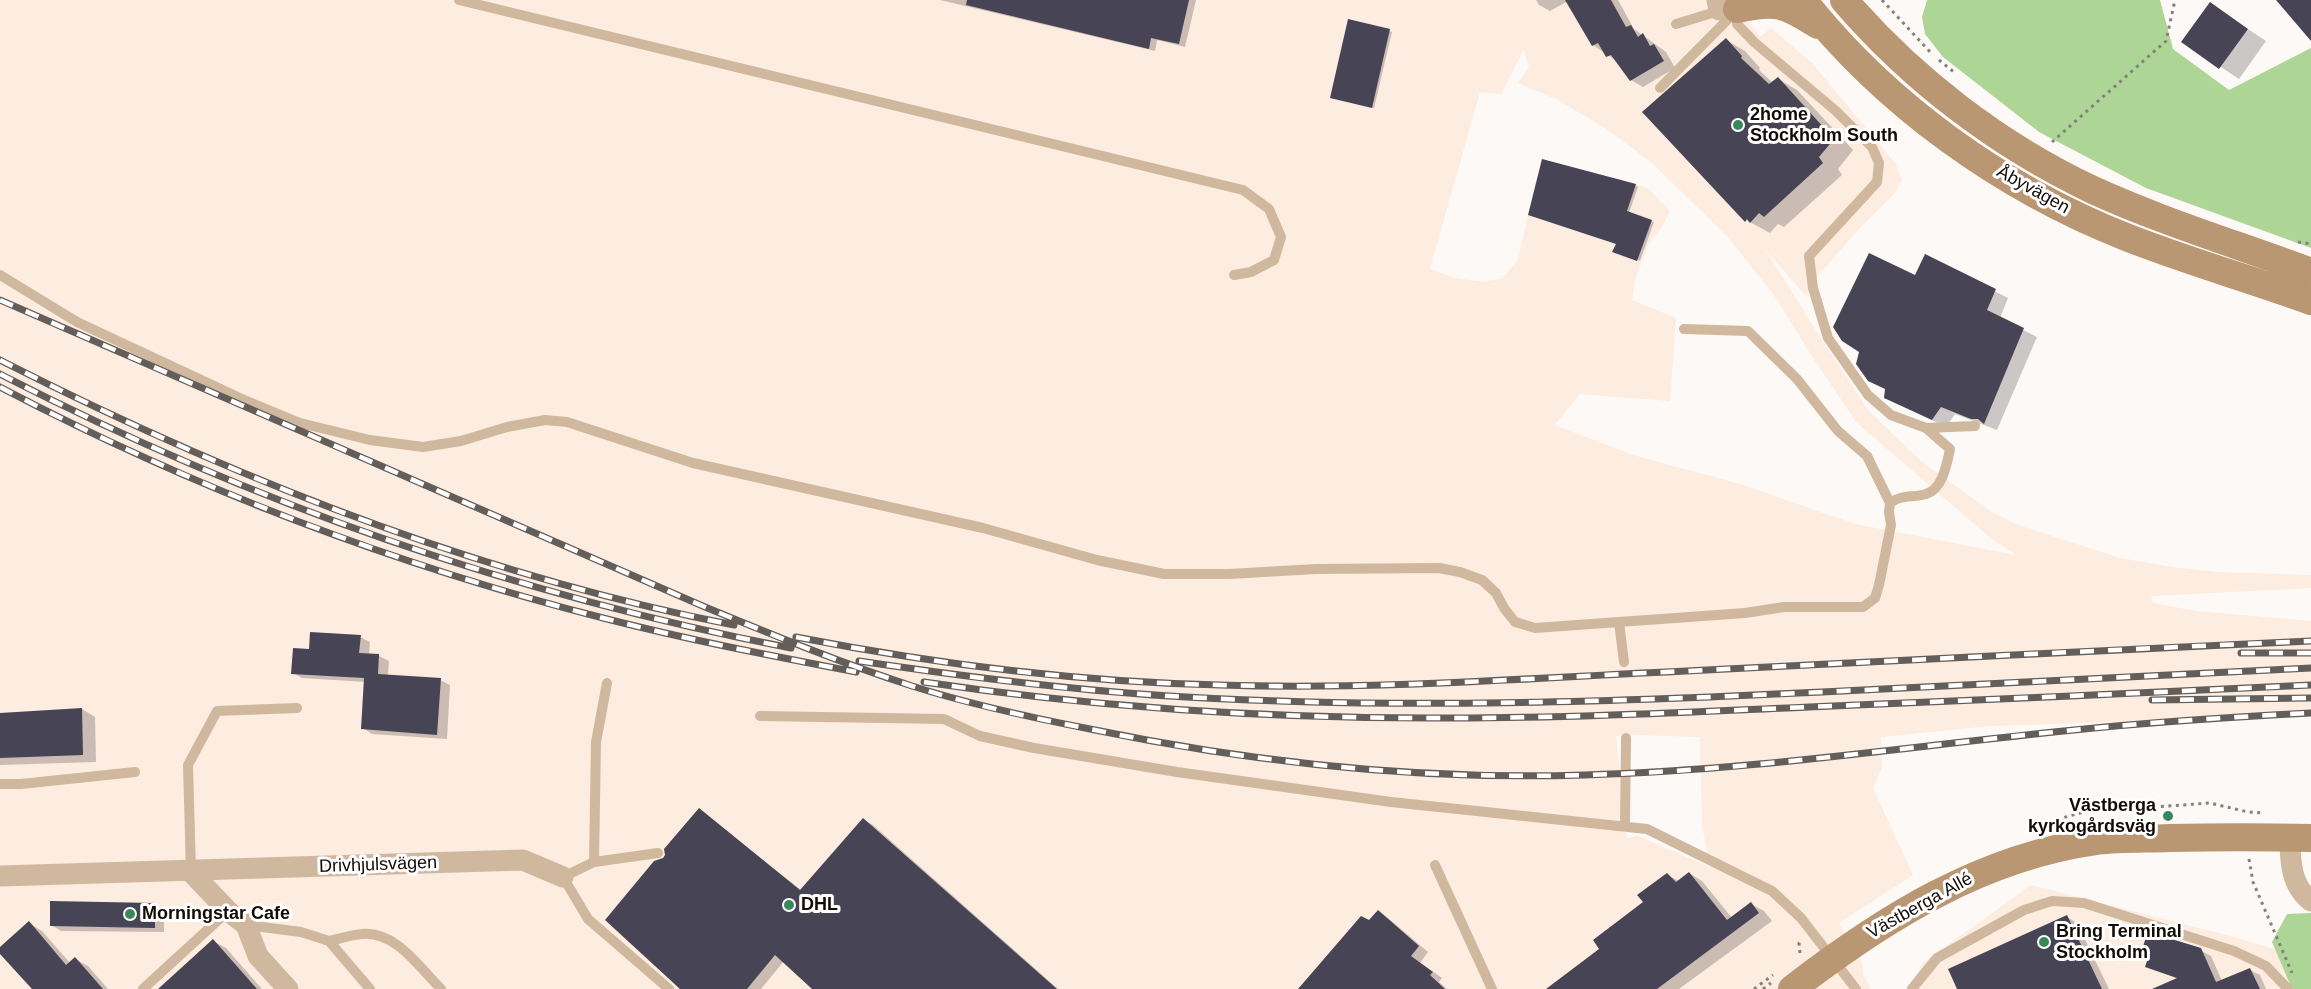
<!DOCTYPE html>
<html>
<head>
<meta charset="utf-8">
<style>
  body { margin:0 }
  canvas { display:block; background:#fdf9f6 }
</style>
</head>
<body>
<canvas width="2311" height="989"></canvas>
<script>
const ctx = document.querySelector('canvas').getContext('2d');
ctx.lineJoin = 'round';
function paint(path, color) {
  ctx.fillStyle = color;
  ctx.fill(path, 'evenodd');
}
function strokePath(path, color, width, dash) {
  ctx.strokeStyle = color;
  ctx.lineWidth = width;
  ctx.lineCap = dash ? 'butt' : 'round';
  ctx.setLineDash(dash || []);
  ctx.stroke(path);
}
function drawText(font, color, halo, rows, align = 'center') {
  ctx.font = font + ' Arial,sans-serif';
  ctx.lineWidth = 6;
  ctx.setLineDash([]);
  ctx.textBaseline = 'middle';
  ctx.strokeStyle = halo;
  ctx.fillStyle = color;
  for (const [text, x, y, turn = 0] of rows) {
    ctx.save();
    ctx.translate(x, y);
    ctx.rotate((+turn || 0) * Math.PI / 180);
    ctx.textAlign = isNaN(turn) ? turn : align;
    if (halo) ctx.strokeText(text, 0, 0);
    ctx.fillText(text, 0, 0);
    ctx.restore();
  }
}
paint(new Path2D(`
  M0,0H1734L1760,37L1771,28L1812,63L1895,163L1902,179L1895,193L1859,229L1821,272L1806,296L1765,249L1829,351L1869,411L1921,461L1990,511L2018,525L2120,558L2172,567L2216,572L2311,575V588L2151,596L2153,603L2196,611L2311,621V716L1990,726L1881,737L1882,767L1873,788L1913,875L1839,923L1862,963L1863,974L1871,989H0ZM1524,49L1529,67L1518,83L1556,99L1605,128L1651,162L1727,236L1774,295L1813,358L1857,423L1993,540L2016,555L1855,524L1740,484L1633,455L1555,425L1580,394L1670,401L1676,318L1632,300L1635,280L1648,245L1663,225L1670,211L1650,190L1636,184L1542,159L1517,261L1503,278L1485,282L1454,278L1430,269L1480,92L1501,94ZM1636,735L1700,737L1702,825L1710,867L1638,836L1627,838L1616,736Z
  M2031,885L2234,937L2277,950L2295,989H1907L1924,962Z`), '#fdece0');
paint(new Path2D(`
  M1927,0H2160L2173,49L2229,90L2311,48V248L2146,188L2039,132L1943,57L1925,34L1922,17Z
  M2311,913V989H2292L2272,942L2287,914Z`), '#add596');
paint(new Path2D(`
  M940,0H1196L1185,47L1157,40L1155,51Z
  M1536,0H1618L1634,29L1666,52L1675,68L1643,87L1631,80L1618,62L1593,45L1568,1L1550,11L1539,5Z
  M2210,4L2266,41L2239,79L2183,42Z
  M1389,31L1392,32L1374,108L1334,98Z
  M1726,40L1745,51L1760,68L1759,70L1773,83L1778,79L1797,90L1853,150L1838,169L1842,175L1784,227L1778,224L1770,233L1746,220L1644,112Z
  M1635,185L1638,187L1629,213L1654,222L1640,261L1616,252L1617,243L1529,214Z
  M1926,256L2008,298L2000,318L2037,337L1997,430L1955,414L1946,427L1885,397L1887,390L1869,380Z
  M360,637L370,642L369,655L379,656L389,661L388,676L440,680L450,685L447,739L372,734L363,728L366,682L302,678L293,673L310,650Z
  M82,709L95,717L96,762L0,765V714Z
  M699,810L801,890L863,820L873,825L1058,989H814L784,961L761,989H682L664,860Z
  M1689,873L1702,881L1732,918L1751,904L1764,911L1772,921L1679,989H1548L1602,949L1667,875L1679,881Z
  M155,904L164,910V932L61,931L51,925Z
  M1379,912L1388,918L1428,952L1420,963L1442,978L1439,982L1447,989H1300Z
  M2067,917L2077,923L2109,989H1959Z
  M29,923L42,931L70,963L75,959L88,966L108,989H34L0,952V949Z
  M213,941L226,948L262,989H160Z
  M2144,950H2200L2211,956L2222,981L2250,970L2260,975L2266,989H2156L2178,979L2147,966L2151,953Z`), '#0003');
paint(new Path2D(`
  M967,0H1189L1179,44L1151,38L1149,49L966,5Z
  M1565,0H1611L1626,27L1631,25L1638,37L1643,33L1650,46L1654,44L1664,61L1630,81L1611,55L1606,57L1598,43L1592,46Z
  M2276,0H2311V41Z
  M2210,2L2248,29L2219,69L2181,42Z
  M1348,19L1390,29L1372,108L1330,98Z
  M1726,38L1742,56L1741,58L1769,84L1778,77L1834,139L1819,157L1823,163L1764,217L1759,213L1750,223L1747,219L1745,222L1642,112Z
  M1542,159L1636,184L1627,211L1652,220L1637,261L1612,252L1616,244L1528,215Z
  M1869,253L1915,275L1925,254L1996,289L1987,310L2024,328L1984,424L1978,419H1971L1941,407L1932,420L1884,398L1885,389L1868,381L1856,364L1859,352L1842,341L1833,327Z
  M310,632L361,635L359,653L379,654L378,674L441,678L437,735L361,729L364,678L291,674L293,648L309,649Z
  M82,708L83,755L0,758V713Z
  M699,808L800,890L863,818L1057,989H812L775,955L747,989H680L605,920L654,861L663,858L665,855L664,849Z
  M1689,872L1727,920L1751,902L1759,913L1657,989H1546L1599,949L1593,940L1643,902L1637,895L1667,873L1676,882Z
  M50,901L155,903V928L50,926Z
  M1378,910L1419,946L1411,956L1433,972L1430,975L1445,989H1298L1361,916L1369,920Z
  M2067,915L2102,989H1957L1948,969Z
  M29,921L66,965L75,957L103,989H32L0,954V947Z
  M2155,934L2201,948L2216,982L2250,968L2260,989H2152L2177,978L2145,967L2150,952L2142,950L2146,937L2154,940Z
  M213,939L257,989H158Z`), '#474456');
strokePath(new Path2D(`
  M1882,0L1932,54
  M1939,60L1955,73
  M2052,142L2166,41L2175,0
  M2298,242L2311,244
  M2044,827L2062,818L2084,812L2210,803L2248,812L2264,813
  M2249,859L2253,882L2292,973
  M1800,953L1799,943L1802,941
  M1754,989L1773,975
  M1763,989L1771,983`), '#86807c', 3, [3, 4.5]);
strokePath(new Path2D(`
  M459,0L1243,190L1269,209L1281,237L1274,260L1251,272L1234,275
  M1737,10V24L1754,42L1836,111L1872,147L1879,163L1877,182L1809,256L1813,288L1828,338L1868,395L1891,415L1926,428L1975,426
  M1676,24L1722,10
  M1660,88L1737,10
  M0,275L77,322L242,399L300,423L370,440L423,447L461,441L507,427L545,420L567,422L693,463L983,528L1097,560L1164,574H1229L1316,569L1439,568L1460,572L1482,580L1496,593L1504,608L1515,622L1535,628L1745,613L1784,607H1863L1875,598L1879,585L1891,525L1889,512L1890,503C1902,494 1913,498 1926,494C1943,489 1947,463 1950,449L1926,428
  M1684,329L1748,331L1797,379L1838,431L1867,456L1890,503
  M1619,622L1624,662
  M607,683L596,742L594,862L563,877L588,919L669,989
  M760,716L944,719L980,736L1034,748L1177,772L1391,802L1647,829L1772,891L1801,918L1856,989
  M0,784H21L135,772
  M1625,826L1626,738
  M594,862L658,853
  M1435,865L1492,989
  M191,872L188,765L217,711L297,708
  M246,925L301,932L329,941L370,989
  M329,941C339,939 351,935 362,934C396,931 419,967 441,989
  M143,989L228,911
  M1912,989L1937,958L2024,910L2052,901L2084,903L2234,951L2266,966L2288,989`), '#d0b89f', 10);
strokePath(new Path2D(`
  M1717,0L1719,10
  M2290,838C2290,861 2291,886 2311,901
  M191,872L228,911L246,925L258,956L288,989
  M0,876L523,860L563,877`), '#d0b89f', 21);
strokePath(new Path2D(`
  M1803,0C1886,105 2002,188 2126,237C2187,261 2250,279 2311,301
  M1844,0C1912,79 1998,145 2093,190C2163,222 2239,245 2311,272
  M1737,9C1778,0 1783,4 1818,25
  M1792,989C1883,919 1981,857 2097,841C2120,838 2145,839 2170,838C2217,837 2264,837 2311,838`), '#ba9773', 28);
const rail = new Path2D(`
  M0,300L705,607C773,635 841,663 912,686C972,705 1033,718 1095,730C1256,763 1419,780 1584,775C1748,771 1911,746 2074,730C2152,722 2232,717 2311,713
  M0,360C232,478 478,575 734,625
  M0,374C249,502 516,595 791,648
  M0,387C191,487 398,566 607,619C689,640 773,656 856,672
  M796,637C935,664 1078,682 1220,685C1375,690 1531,678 1686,671C1894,661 2103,650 2311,641
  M2241,653H2311
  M859,661C967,677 1076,691 1186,697C1398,709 1610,702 1822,692C1985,684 2148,676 2311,668
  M924,682C1099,708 1277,719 1453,718C1572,718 1690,712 1809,707C1976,700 2144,693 2311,685
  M2152,700L2311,698`);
strokePath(rail, '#645e5a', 7);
strokePath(rail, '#fff', 4.5, [14]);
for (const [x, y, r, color] of [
  [1738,125,6,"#398859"],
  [2168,816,6,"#398859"],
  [789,905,6,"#398859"],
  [130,914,6,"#398859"],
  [2044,942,6,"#398859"]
]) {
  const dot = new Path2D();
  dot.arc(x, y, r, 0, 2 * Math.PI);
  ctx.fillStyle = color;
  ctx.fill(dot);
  strokePath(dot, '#fff', 2);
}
drawText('bold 18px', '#120b06', '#fff', [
  ["2home",1750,115],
  ["Stockholm South",1750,136],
  ["Västberga",2156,806,"right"],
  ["kyrkogårdsväg",2156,827,"right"],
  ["DHL",801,905],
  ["Morningstar Cafe",142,914],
  ["Bring Terminal",2056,932],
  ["Stockholm",2056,953]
], 'left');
drawText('18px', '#120b06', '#fff', [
  ["Åbyvägen",2033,190,29],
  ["Drivhjulsvägen",378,865,-2],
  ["Västberga Allé",1920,906,-29]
]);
</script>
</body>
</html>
